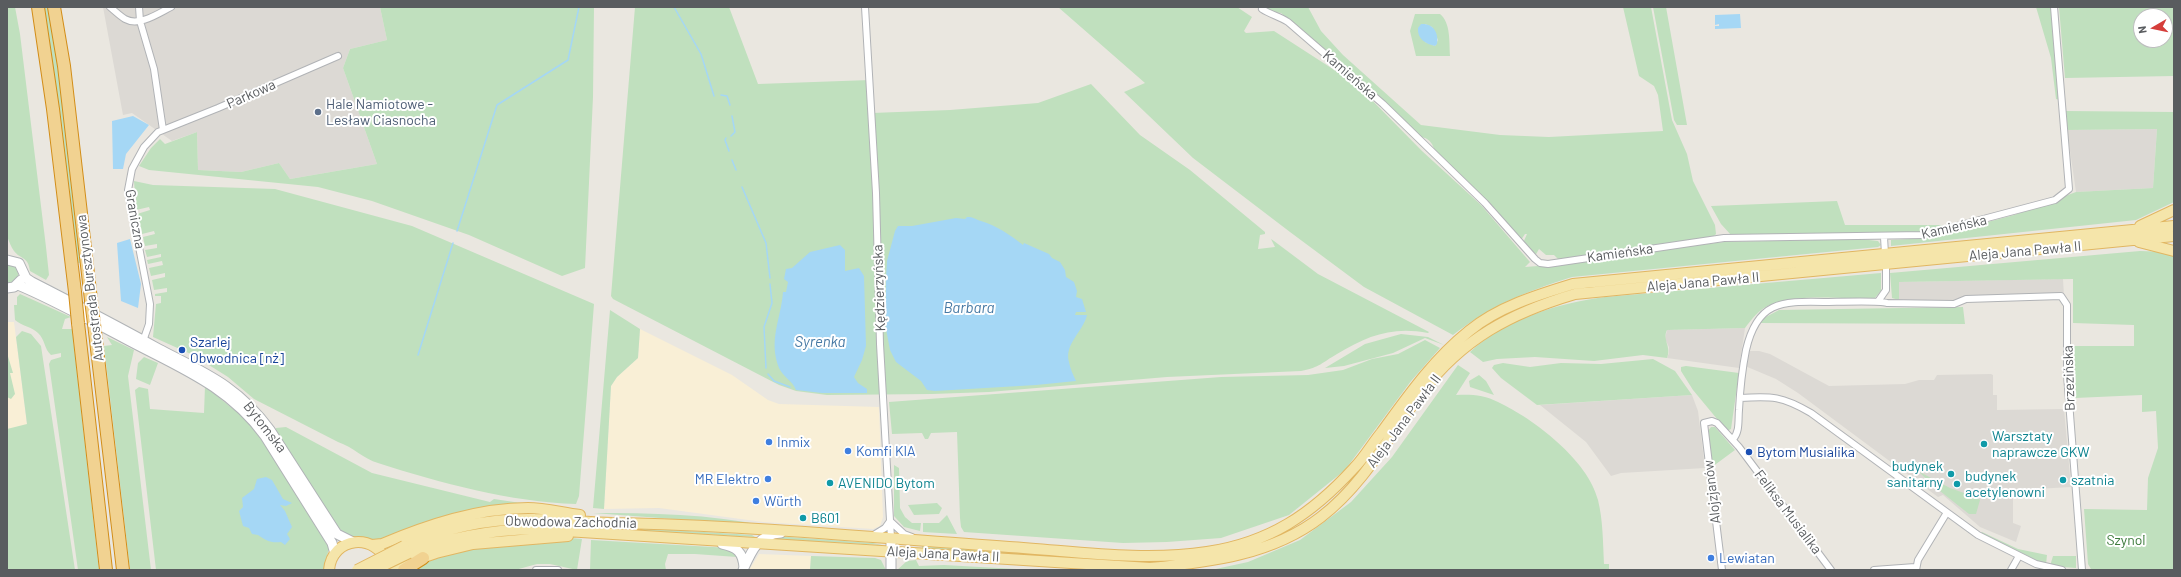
<!DOCTYPE html>
<html>
<head>
<meta charset="utf-8">
<style>
  body { margin:0 }
  #map { position:relative; width:2181px; height:577px; overflow:hidden; background:#eae7e0; font-family:Barlow,sans-serif }
  canvas { display:block }
  .frame { position:absolute; inset:0; border:8px solid #595c5f; pointer-events:none }
  .north { position:absolute; left:2133px; top:8px; width:40px; height:40px; box-sizing:border-box; background:#fff; border:1px solid #bdbebf; border-radius:50%; rotate:261deg; font-size:11px; font-weight:700; line-height:16px; text-align:center; color:#595c5f }
  .north::after { content:''; display:block; margin:auto; width:14px; height:18px; background:#d53e3b; clip-path:polygon(50% 0,100% 100%,50% 72%,0 100%) }
</style>
</head>
<body>
<div id="map">
<canvas width="2181" height="577"></canvas>
<div class="frame"></div>
<div class="north">N</div>
</div>
<script>
const ctx = document.querySelector('canvas').getContext('2d');
ctx.lineJoin = 'round';
function paint(path, color) {
  ctx.fillStyle = color;
  ctx.fill(path, 'evenodd');
}
function strokePath(path, color, width, dash) {
  ctx.strokeStyle = color;
  ctx.lineWidth = width;
  ctx.lineCap = dash ? 'butt' : 'round';
  ctx.setLineDash(dash || []);
  ctx.stroke(path);
}
function drawText(font, color, halo, rows, align = 'center') {
  ctx.font = font + ' Barlow,sans-serif';
  ctx.lineWidth = 4;
  ctx.setLineDash([]);
  ctx.textBaseline = 'middle';
  ctx.strokeStyle = halo;
  ctx.fillStyle = color;
  for (const [text, x, y, turn = 0] of rows) {
    ctx.save();
    ctx.translate(x, y);
    ctx.rotate((+turn || 0) * Math.PI / 180);
    ctx.textAlign = isNaN(turn) ? turn : align;
    if (halo) ctx.strokeText(text, 0, 0);
    ctx.fillText(text, 0, 0);
    ctx.restore();
  }
}
paint(new Path2D(`
  M7,322H14L27,425L7,429Z
  M640,329L732,375L768,400L779,404L879,407L883,517L880,526L873,529L763,522L659,508L604,509L611,386L617,377L638,358Z
  M759,554L811,556L810,570H749Z`), '#f9efd6');
paint(new Path2D(`
  M103,7H380L387,40L350,49L343,68L377,164L290,179L279,163L241,172L198,170L197,132L172,141L132,113L123,115Z
  M2157,129L2153,188L2076,192L2067,130Z
  M2063,279L2064,296L1959,298L1952,302L1899,300L1898,282Z
  M1745,328L1739,368L1667,358L1669,353V347L1665,339L1667,330Z
  M1748,351H1759L1770,354L1829,386L1905,384L1919,380H1934L1937,375L1991,374L1993,375V395H1997V410L2064,409L2071,487L2036,489V495H2013V523L2021,526L2016,542L1980,527L1943,495L1938,497L1798,393L1776,379L1745,366Z
  M1692,395L1698,411L1705,468L1621,473L1611,476L1586,442L1540,405Z`), '#dcd9d4');
paint(new Path2D(`
  M7,7H15L20,34L46,247L49,275L46,280L30,271C28,256 21,260 14,251C11,247 9,241 7,236Z
  M42,7H50L82,263H76Z
  M380,7H594L593,97L585,268L562,276L469,235L372,201L318,187L149,170L139,166L151,148L160,139L165,144L197,132L198,170L241,172L279,163L290,179L377,164L343,68L350,49L387,40Z
  M635,7H729L758,84L870,80L872,113L950,110L1038,103L1091,84L1140,135L1190,170L1265,232V234L1260,235L1258,249L1275,247L1271,239L1274,241L1318,274L1429,332L1428,333C1392,326 1367,336 1337,354C1321,363 1321,367 1301,371L1167,377L989,392L932,394L827,395L796,391L779,385L613,299L611,296Z
  M1058,7H1237L1252,17L1244,31L1246,33L1274,31L1356,84L1422,151L1481,205L1530,262L1525,267L1551,265L1615,255L1724,242L1860,239L1878,241L1881,245L1878,247L1572,277C1525,292 1492,305 1453,335L1364,287L1290,232L1193,158L1124,92L1145,83Z
  M1263,7H1308L1321,31L1343,55L1421,125L1500,135L1549,137L1663,131L1658,95L1654,86L1639,76L1623,7H1651L1672,120L1687,154L1693,181L1715,225L1716,234L1712,238L1560,261L1554,255H1546L1539,249L1535,256L1523,243L1527,234H1525L1521,240L1434,149C1432,142 1428,138 1421,137L1281,13L1272,12Z
  M1653,7H1666L1687,125H1677L1674,120Z
  M2036,7H2051L2060,100L2056,99L2051,58Z
  M2059,7H2174V76L2065,78ZM2141,16H2165V40H2141Z
  M1415,14H1440C1451,23 1449,42 1450,56H1416L1410,31ZM1425,24L1432,27L1438,40L1435,46L1425,42Z
  M2066,111L2174,112V202L2136,220L1891,246V240L1927,238L2014,215L2076,192L2153,188L2157,129L2067,130Z
  M134,181L153,185L275,189L412,226L594,304L579,496L576,504C511,502 440,483 378,463C364,459 353,447 338,442L254,399L228,377L193,355L153,337L156,304L161,303V296H155V294L167,292V288L154,290L152,280L165,277V273L151,276L149,268L163,265L162,261L148,264L147,260L161,257V254L147,257L145,250L157,248V244L145,246L143,237L155,234L154,231L142,234L137,214L150,210L149,207L136,210Z
  M1837,201L1845,225H1943L1922,232L1731,235L1721,224L1711,206Z
  M2140,251L2168,252L2174,257V570L2091,569L2088,564L2084,509L2147,510L2148,478L2158,448L2156,411L2142,412V395L2075,398L2073,346H2134V325L2073,323V279L1899,282V300L1892,298L1890,273Z
  M7,264L16,267C21,276 17,283 7,284Z
  M1881,273V291L1874,299C1843,299 1799,293 1770,305C1759,309 1752,319 1745,328L1667,330C1662,340 1672,347 1667,358L1643,355L1594,361L1535,357L1497,359L1483,362L1470,352C1505,319 1559,303 1605,297Z
  M20,294L71,317L65,319L62,329H72L99,570H78L49,364L51,360L61,357V353L51,355C44,349 45,339 38,333C32,327 22,326 15,320L14,305H17V297Z
  M1963,307L1965,324L1759,323L1762,319L1779,310Z
  M610,310L640,329L638,358L617,377L611,386L604,509L593,508Z
  M22,331L31,334L41,346L75,570H7V429L27,424L16,337Z
  M1401,334L1428,337L1444,345L1425,338L1393,353L1344,366L1325,368L1365,344Z
  M107,337L134,350L128,376L151,570H130L104,346L112,345Z
  M1425,340L1440,348L1411,381L1345,470L1289,515L1221,538L1167,542L1123,543L964,532L961,527L960,518L957,432L931,433L928,439H925L922,433L892,434L889,402L1221,377L1308,375L1343,370L1372,359L1398,354Z
  M7,353L13,373H10L15,394L11,399L7,397Z
  M144,357L158,363L150,385L136,379L138,363Z
  M1653,359L1675,371L1692,395L1537,405L1501,378L1492,368L1494,365L1503,363L1530,367L1561,363L1601,364Z
  M1458,365L1470,373L1456,395C1470,394 1485,395 1498,402C1534,419 1588,460 1598,500C1603,520 1603,543 1604,564H1609V570H1211L1248,562L1300,540L1351,502L1392,457Z
  M1686,366L1739,373L1731,429L1727,431L1693,390L1681,371V367Z
  M1479,375L1486,381L1494,395L1470,387L1469,381Z
  M205,386L233,409L243,412L250,421L324,536L329,548L324,570H156L135,390L139,387L148,389L150,409L204,413Z
  M286,427L372,473L490,502L494,499L541,506C504,509 466,509 431,520C417,524 389,540 376,540C362,540 346,537 337,526L275,431L276,428Z
  M1711,427H1715L1735,450L1712,467L1708,431Z
  M894,465L899,468L900,508L905,517L912,523H921L920,531L904,527L894,516Z
  M1918,471L1950,488L1978,498L1980,500L1976,514H1969L1935,487Z
  M937,503L942,508L939,514L914,515L908,505Z
  M593,513C651,513 709,514 767,526Z
  M947,515L957,534L923,532V523H939Z
  M592,525L752,535L755,537L591,528Z
  M1982,532L2018,549L2047,555L2046,565L1981,533Z
  M775,536L873,543L882,545L772,539Z
  M571,538L582,539L577,570L550,564H537L515,570H408C461,545 514,544 571,538Z
  M591,540L730,548L737,557L695,554H668L665,564L666,570H590Z
  M922,546L1186,560L1159,563L1136,562L922,549Z
  M811,556L875,558L881,560L886,570H810Z
  M2053,556H2076V568L2050,566Z
  M916,560L919,566L944,565L1035,570H897L907,561Z`), '#c0e0be');
paint(new Path2D(`
  M1740,14L1741,28L1715,29V26H1719V24L1715,25V15Z
  M1421,24C1434,23 1439,34 1437,44L1435,46C1426,44 1417,39 1418,28Z
  M133,116L149,125L126,154L123,169H113L112,121Z
  M967,217C974,217 974,219 981,221C997,226 1009,234 1023,245L1024,243L1049,254L1052,258L1060,262L1065,270L1066,277L1074,282L1077,291L1076,297L1082,299L1086,312H1076L1075,315H1087C1083,332 1064,344 1069,362C1070,368 1073,375 1076,381L1036,385L935,391L927,390L921,381L896,362L890,350L886,329V278L887,261L895,231L898,226H912L956,218L965,219Z
  M130,239L141,284L138,308L121,301L117,243Z
  M840,245L845,250V271L859,268L864,276L866,346L862,360L854,377L858,383L867,389V393H822L796,390C792,380 783,377 779,368C768,340 781,319 783,292H786L788,282L784,279L786,269L792,268L810,252Z
  M266,477L272,480L283,499L292,503L286,506L280,505L285,511L292,527L287,534L290,539L285,545L281,542C270,543 267,541 258,535L252,534L249,528L243,526L239,511L243,507L242,498L254,489L257,479Z`), '#a5d7f5');
strokePath(new Path2D(`
  M674,7L701,54L714,96
  M721,95L727,96L730,105
  M731,136L735,132L732,116
  M726,138L725,140L729,151
  M732,160L736,170
  M742,187L766,243L770,278
  M457,231L497,105L568,60L579,7
  M418,355L453,243
  M766,368L764,327L772,303L770,284
  M768,374L774,381L790,387`), '#a5d7f5', 1.5);
const street = new Path2D(`
  M110,7C115,11 120,16 125,19C139,27 159,13 171,7
  M139,7L140,21L154,69L163,130
  M865,7L876,193L880,344L891,538
  M1262,9C1271,15 1279,16 1288,22L1383,104L1485,203L1535,259L1540,263L1548,264L1724,238L1923,235L2055,200L2069,189L2054,7
  M1884,237L1885,254
  M1879,300L1886,290V264
  M142,344L149,324L150,304L128,190L132,169L144,147L158,132L218,108L338,56
  M1740,398C1772,396 1782,396 1811,413L1978,535L2036,564L2062,570
  M1733,439C1740,432 1738,420 1739,410C1740,390 1742,370 1746,350C1757,302 1780,301 1824,302C1836,302 1879,300 1887,303L1954,304L1966,299L2061,296L2067,305V375L2082,570
  M890,521L904,534L912,537
  M872,536L885,528L890,521
  M536,570H558
  M1722,570L1704,423L1712,421L1717,423L1739,447L1831,570
  M1874,570L1915,567
  M1916,570L1918,560L1946,514
  M2011,570L2019,556`);
const secondary = new Path2D(`
  M7,260L19,263L26,278L32,282C75,304 117,326 159,349C205,373 238,386 270,430L337,534L353,542
  M18,285C54,300 89,320 124,338C178,367 228,385 265,436L332,543L335,554
  M7,288L14,287L21,280
  M891,538V570
  M722,544C737,547 743,552 744,568
  M743,570C751,552 758,534 781,533`);
const primary = new Path2D(`
  M2140,226L2174,210
  M2139,242L2174,251
  M372,545L382,544C428,525 478,508 528,508C545,508 563,513 580,515
  M404,546C445,528 490,518 535,519C561,519 586,522 612,523C744,525 877,538 1009,547C1074,551 1142,562 1207,552C1269,543 1312,514 1354,468C1364,458 1372,444 1381,433C1408,396 1433,360 1469,331C1498,307 1537,295 1573,284L2174,226
  M409,553C450,537 491,530 534,529L1150,568C1210,562 1272,555 1321,517C1364,484 1389,436 1421,393C1463,338 1511,313 1575,294L2174,236
  M329,570C332,536 376,532 388,564
  M395,570L404,564L436,553L473,544L568,536`);
const highway = new Path2D(`
  M38,7L53,109L75,292
  M54,7L64,66L91,300
  M78,323L106,570
  M95,332L123,570
  M404,570L423,558`);
strokePath(street, '#b1b3b6', 8);
strokePath(secondary, '#b0b3b6', 11);
strokePath(primary, '#e1b662', 12);
strokePath(highway, '#d28d18', 14);
strokePath(street, '#fff', 6);
strokePath(secondary, '#fff', 9);
strokePath(primary, '#f5e5aa', 10);
strokePath(highway, '#f1d291', 12);
const primaryBridge = new Path2D(`
  M357,570L404,546
  M374,570L409,553`);
const highwayBridge = new Path2D(`
  M75,292L78,323
  M91,300L95,332`);
strokePath(primaryBridge, '#e1b662', 12, []);
strokePath(highwayBridge, '#d28d18', 14, []);
strokePath(primaryBridge, '#f5e5aa', 10);
strokePath(highwayBridge, '#f1d291', 12);
for (const [x, y, r, color] of [
  [318,112,4,"#5c6f8a"],
  [182,350,4,"#1a4fb4"],
  [769,442,4,"#3f7fe0"],
  [1984,444,4,"#0f9aa8"],
  [848,451,4,"#3f7fe0"],
  [1749,452,4,"#1a4fb4"],
  [1951,474,4,"#0f9aa8"],
  [768,479,4,"#3f7fe0"],
  [2063,480,4,"#0f9aa8"],
  [830,483,4,"#0f9aa8"],
  [1957,484,4,"#0f9aa8"],
  [756,501,4,"#3f7fe0"],
  [803,518,4,"#0f9aa8"],
  [1711,558,4,"#3f7fe0"]
]) {
  const dot = new Path2D();
  dot.arc(x, y, r, 0, 2 * Math.PI);
  ctx.fillStyle = color;
  ctx.fill(dot);
  strokePath(dot, '#fff', 1.5);
}
drawText('14px', '#595c5f', '#fff', [
  ["Kamieńska",1350,75,41],
  ["Parkowa",251,94,-24],
  ["Graniczna",135,219,80],
  ["Kamieńska",1954,227,-13],
  ["Aleja Jana Pawła II",2025,251,-5],
  ["Kamieńska",1620,253,-8],
  ["Aleja Jana Pawła II",1703,282,-5],
  ["Autostrada Bursztynowa",90,288,-97],
  ["Kędzierzyńska",879,288,-92],
  ["Brzezińska",2069,378,-92],
  ["Aleja Jana Pawła II",1404,421,-53],
  ["Bytomska",265,427,52],
  ["Alojzjanów",1712,492,-97],
  ["Feliksa Musialika",1788,512,53],
  ["Obwodowa Zachodnia",571,522,1],
  ["Aleja Jana Pawła II",943,554,3]
]);
drawText('14px', '#4e5e75', '#fff', [
  ["Hale Namiotowe -",326,104],
  ["Lesław Ciasnocha",326,120]
], 'left');
drawText('14px', '#164399', '#fff', [
  ["Szarlej",190,342],
  ["Obwodnica [nż]",190,358],
  ["Bytom Musialika",1757,452]
], 'left');
drawText('14px', '#0d838f', '#fff', [
  ["Warsztaty",1992,436],
  ["naprawcze GKW",1992,452],
  ["budynek",1943,466,"right"],
  ["sanitarny",1943,482,"right"],
  ["budynek",1965,476],
  ["acetylenowni",1965,492],
  ["szatnia",2071,480],
  ["AVENIDO Bytom",838,483],
  ["B601",811,518]
], 'left');
drawText('14px', '#366cbe', '#fff', [
  ["Inmix",777,442],
  ["Komfi KIA",856,451],
  ["MR Elektro",760,479,"right"],
  ["Würth",764,501],
  ["Lewiatan",1719,558]
], 'left');
drawText('14px', '#3d7b3c', '#fff', [
  ["Szynol",2126,540]
]);
drawText('italic 15px', '#4679a4', '#fff', [
  ["Barbara",969,308],
  ["Syrenka",820,342]
]);
</script>
</body>
</html>
